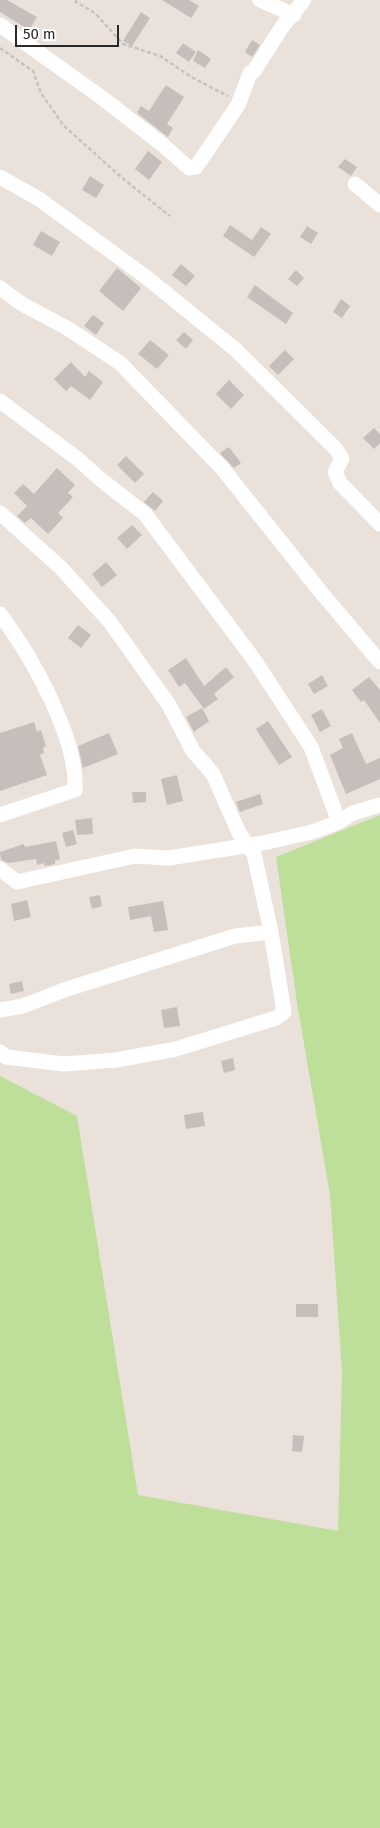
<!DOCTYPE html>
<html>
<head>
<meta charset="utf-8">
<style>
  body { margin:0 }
  #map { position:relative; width:380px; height:1828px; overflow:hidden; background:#eae1db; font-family:"Fira Sans",sans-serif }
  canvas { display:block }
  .scale { position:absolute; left:15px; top:25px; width:104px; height:22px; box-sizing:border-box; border:2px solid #292929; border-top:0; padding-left:6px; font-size:15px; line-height:18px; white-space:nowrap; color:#292929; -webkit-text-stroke:4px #fff; paint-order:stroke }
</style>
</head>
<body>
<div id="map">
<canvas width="380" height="1828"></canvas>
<div class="scale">50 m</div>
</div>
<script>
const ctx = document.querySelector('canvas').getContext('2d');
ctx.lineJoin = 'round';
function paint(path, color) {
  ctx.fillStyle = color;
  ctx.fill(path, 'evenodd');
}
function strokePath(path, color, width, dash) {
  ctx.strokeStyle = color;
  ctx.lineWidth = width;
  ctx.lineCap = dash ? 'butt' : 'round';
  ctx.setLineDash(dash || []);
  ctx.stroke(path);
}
paint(new Path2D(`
  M380,815V1828H0V1076L77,1116L138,1495L338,1531L342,1372L330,1195L297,1003L276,857Z`), '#bedf99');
paint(new Path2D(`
  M0,0H7L37,17L29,30L0,12Z
  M162,0H189L199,6L191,18Z
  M141,12L150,18L132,46L123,41Z
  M252,40L260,45L252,57L245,52Z
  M183,43L196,52L189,62L176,53Z
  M198,50L211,59L205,68L193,61Z
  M166,85L184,97L167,124L173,128L168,137L137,113L141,106L149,111Z
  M148,151L162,162L149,180L135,169Z
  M345,159L357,167L351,176L338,167Z
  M90,176L104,185L96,198L82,190Z
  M230,225L252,240L261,227L271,234L254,257L223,236Z
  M307,226L318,233L311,244L300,237Z
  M41,231L60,242L52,256L33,245Z
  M181,264L195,276L186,286L172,275Z
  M117,268L141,288L123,311L99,291Z
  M296,270L304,278L297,286L288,279Z
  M255,285L293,313L286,324L247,297Z
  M341,299L350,306L342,318L333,312Z
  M93,315L104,323L96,335L84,326Z
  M184,332L193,340L186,349L176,340Z
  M150,340L169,355L157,369L138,354Z
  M285,350L294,359L278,375L269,366Z
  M71,362L85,377L89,371L103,382L90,400L71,386L66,391L54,379Z
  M229,380L244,395L231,409L216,394Z
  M374,428L380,434V443L374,449L363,438Z
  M229,447L241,463L234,468L220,453Z
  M126,456L144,474L135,483L117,465Z
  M57,468L75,485L68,493L73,497L58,513L63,518L48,534L31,518L25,523L17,516L27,506L14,493L23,484L34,494Z
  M153,492L163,501L155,511L144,502Z
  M132,525L142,535L127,549L117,538Z
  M106,562L117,575L102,587L92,574Z
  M78,625L91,635L81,648L68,638Z
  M186,658L204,686L226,667L234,677L214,694L218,699L204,709L185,683L179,687L168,670Z
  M322,675L328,686L314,694L308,684Z
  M369,677L380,690V723L364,700L361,702L352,690Z
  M202,708L209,721L194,732L186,717Z
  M322,709L331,726L320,732L311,715Z
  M268,721L292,757L279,765L256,729Z
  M34,722L37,732L41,730L46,746L43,748L44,753L40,755L47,775L0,791V733Z
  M109,733L118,754L83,768L78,746Z
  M352,733L366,764L380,758V779L346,794L330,755L343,748L339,739Z
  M177,775L183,801L167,805L161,779Z
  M132,792H146V802L133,803Z
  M260,794L263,804L240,812L236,802Z
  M92,818L93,834L77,835L75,820Z
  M73,830L77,844L66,847L62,833Z
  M56,841L60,859L55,861V864L45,866L44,863L37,865L36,859L8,863L1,860L0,852L24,844L25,847Z
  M100,895L102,906L92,909L89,897Z
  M27,900L31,917L14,921L11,904Z
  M163,901L168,930L154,932L151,916L130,920L128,907Z
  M22,981L24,991L11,994L9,984Z
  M177,1007L180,1026L164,1028L161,1010Z
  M233,1058L235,1070L224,1073L221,1061Z
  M203,1112L205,1126L186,1129L184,1115Z
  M296,1304H318V1317H296Z
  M293,1435L304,1436L302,1452L292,1451Z`), '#c6bebb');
strokePath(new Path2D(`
  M76,0V2L95,13L123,44L160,56L193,78L228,96
  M0,48L33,71L41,93L64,126L121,177L170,216`), '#c3c3c3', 2.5, [4, 2.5]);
strokePath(new Path2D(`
  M260,0L294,15
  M0,25L101,97L163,145L189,168L196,167L238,105L250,73L254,71L282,27L304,0
  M0,177L39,199L146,277L236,350L336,449L342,459L335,472L340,483L380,524
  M355,184L380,205
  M0,288L22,304L67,328L120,363L222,468L320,591L380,662
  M0,401L79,460L100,479L145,514L255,661L311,747L339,822
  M0,513L61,568L110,622L169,705L193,751L213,774L239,833L254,854L271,932L284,1012L276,1018L176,1049L116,1060L64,1064L6,1057L0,1052
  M0,614C31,655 78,738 75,790L0,815
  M0,869L17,882L135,856L169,858L263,843L312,832L339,822L353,813L380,805
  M0,1010L23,1006L64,990L235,936L271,932`), '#fff', 15);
</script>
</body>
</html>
